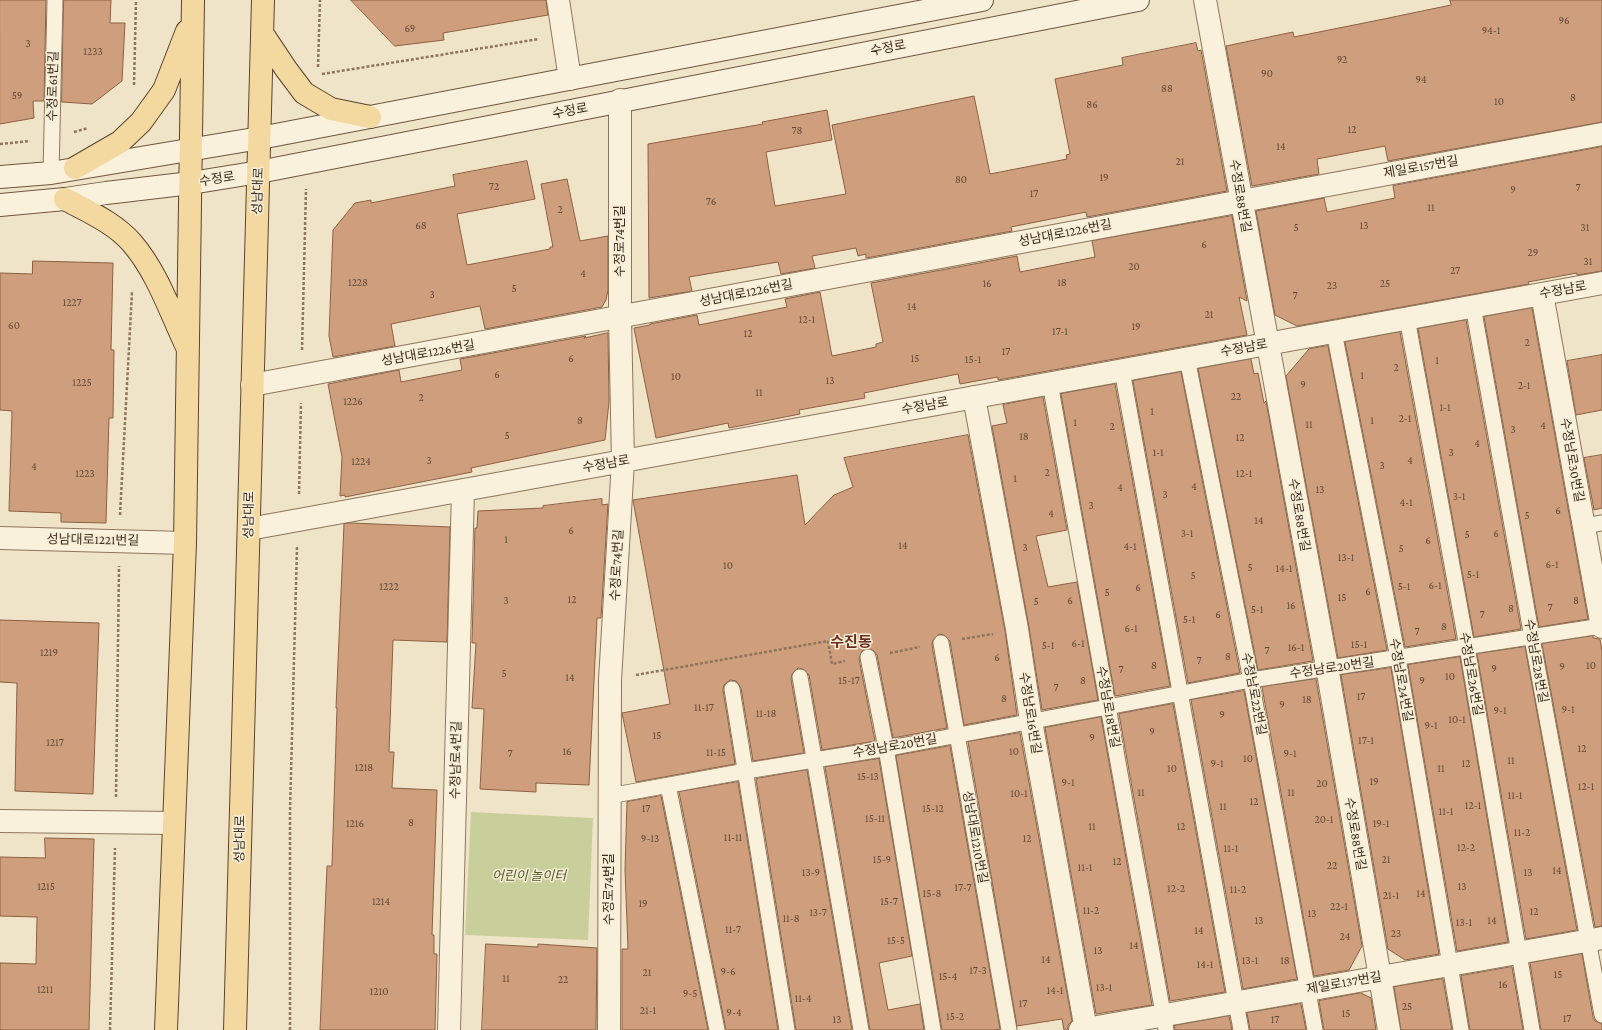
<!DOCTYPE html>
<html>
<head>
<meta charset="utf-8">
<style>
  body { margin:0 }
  canvas { display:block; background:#f0e4c8 }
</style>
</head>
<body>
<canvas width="1602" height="1030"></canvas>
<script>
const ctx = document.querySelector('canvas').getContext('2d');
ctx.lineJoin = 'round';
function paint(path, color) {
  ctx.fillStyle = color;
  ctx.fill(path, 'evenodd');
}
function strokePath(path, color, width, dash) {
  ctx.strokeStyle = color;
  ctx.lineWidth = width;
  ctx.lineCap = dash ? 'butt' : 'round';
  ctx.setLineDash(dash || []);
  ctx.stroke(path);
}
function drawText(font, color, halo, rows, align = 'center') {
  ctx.font = font + ' "Crimson Pro","Noto Sans KR",serif';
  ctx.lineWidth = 3;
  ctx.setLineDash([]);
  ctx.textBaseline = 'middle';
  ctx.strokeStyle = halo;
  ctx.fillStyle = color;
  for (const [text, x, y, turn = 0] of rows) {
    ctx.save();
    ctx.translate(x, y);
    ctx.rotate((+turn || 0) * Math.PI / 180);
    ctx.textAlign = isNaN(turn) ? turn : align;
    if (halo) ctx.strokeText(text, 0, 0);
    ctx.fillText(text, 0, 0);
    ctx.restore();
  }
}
paint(new Path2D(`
  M471,812L593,818L588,940L465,935Z`), '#c9cf9b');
const building = new Path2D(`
  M0,0H46L44,101H33L34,118L0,124Z
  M64,0H111L110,23H125L122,81L92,104L62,102Z
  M351,0H546L548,15L443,33L444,40L395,46Z
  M1450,0H1602V122L1388,161L1385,146L1317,159L1319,174L1252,186L1226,46L1293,32L1294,37L1379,20L1451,5Z
  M1196,43L1198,51L1201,50L1227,191L1087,217L1086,212L1011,227L1012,231L866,258V254L858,256L856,248L812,256L815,268L781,274L778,262L689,277L692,291L649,298L648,144L763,124L762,122L827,110L832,140L766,152L775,206L846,194L832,125L974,96L990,174L1067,159L1066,155L1070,154L1055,79L1123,65L1122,58Z
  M1602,147V271L1577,275V273L1528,282L1529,284L1297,326L1275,315L1256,211L1324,198L1327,212L1395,198L1393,186Z
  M527,161L535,199L457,214L467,265L550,249V247H553L541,184L567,179L580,241L608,236V290L606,300L602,307L485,329L480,306L391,324L395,346L333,357L329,336L333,230L355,203L371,200V203L455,186L453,175Z
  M1232,216L1247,301L1239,297L1247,335L998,380V377L960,384L958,374L864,393L865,398L799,410L800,414L729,428L728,423L656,438L634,328L650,325V324L697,315L699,325L787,307L785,299L820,292L832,356L876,347V344L883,342L871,283L1017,256L1020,272L1095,257L1092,241Z
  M33,261L113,263L111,350H114L113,418H109L106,523L61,522V513L9,511L12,411L0,410V273L32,274Z
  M1532,308L1588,619L1539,627L1484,317Z
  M1466,320L1521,629L1474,637L1418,329Z
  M1400,332L1456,639L1405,647L1345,342Z
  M608,333L609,402L605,440L471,468L472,472L345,497V495L340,496L342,457L328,384L399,370L401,382L462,370L460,359L586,336L584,338Z
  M1328,346L1387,650L1338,658L1286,376L1309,349Z
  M1602,355V410L1576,415L1567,361Z
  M1251,359L1254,374L1258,373L1264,403L1266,401L1313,661L1258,670L1198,369Z
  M1181,372L1240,673L1188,683L1133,381Z
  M1115,384L1170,686L1115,696L1061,394Z
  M1043,397L1067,530L1036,536L1048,587L1077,582L1098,700L1042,710L1029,627L992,426L1007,423L1003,405Z
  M968,435L1005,631L1017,715L964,725L950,641L944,635L939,634L933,640L932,645L947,728L893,738L877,655L874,651L867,648L862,651L859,659L875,741L822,750L809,675L803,669L798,668L792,674L791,679L804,753L753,761L741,688L736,681L730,680L724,685L723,690L735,764L636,782L622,713L670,704L633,500L797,475L805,525L834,495L853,487L844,458Z
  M1602,455V508L1594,510L1584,458Z
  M602,499V505L608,504L601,618H597L589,785L536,783V792L480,789L484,709L472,708L476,643H472L475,528H477L478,511L543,508V506Z
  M350,523L450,527L447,642L393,640L389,752H394L392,788L437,790L432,935H434V954H437L435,1030H320L327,866H332L337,708H336L344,524Z
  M0,620L99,623L93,794L15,791L17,683L0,682Z
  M1593,636V638L1600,639L1602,651V926L1595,927L1542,644Z
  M1525,647L1577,930L1526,939L1477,654Z
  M1460,657L1508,942L1457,951L1408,665Z
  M1391,668L1439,954L1405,960L1388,949L1341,675Z
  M1316,679L1362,946L1349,970L1314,976L1262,687Z
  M1244,691L1297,979L1243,989L1191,700Z
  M1173,704L1225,992L1170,1001L1119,714Z
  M1101,717L1152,1005L1096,1014L1045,728Z
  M1020,733L1072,1021L1068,1025V1030H1064L1062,1019L1017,1026L968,742Z
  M950,746L1000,1029L994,1030H942L896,756Z
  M879,759L912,956L879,963L888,1010L920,1004L924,1030H870L825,767Z
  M807,770L852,1030H796L756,779Z
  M738,782L778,1030H726L679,792Z
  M661,796L708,1030H622V949H628L625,870L627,802Z
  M45,838L94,839L89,1030H0V963L36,964L37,917L0,916V857L45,858Z
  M486,944L538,947V944L597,948L596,1030H482Z
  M1582,954L1593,1017L1595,1021L1602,1024V1030H1541L1530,963Z
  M1512,967L1523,1030H1470L1461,976Z
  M1443,979L1452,1030H1401L1394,987Z
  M1361,993L1371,998L1376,1030H1324L1319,1001Z
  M1301,1004L1306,1030H1250L1247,1013Z
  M1229,1016L1232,1030H1175L1174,1026Z`);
paint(building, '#cf9f7d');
strokePath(building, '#8d5f41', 1);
const lane = new Path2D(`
  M51,173L55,0
  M1473,306L1532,638L1602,1015
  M1407,318L1467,647L1532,1030
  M1334,332L1398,658L1461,1030
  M1187,358L1251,680L1315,1030
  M1122,370L1241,1030
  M1050,383L1166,1030
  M1584,526L1602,523
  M941,643L1009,1030
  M868,657L886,748L933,1030
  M800,677L861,1030
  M732,689L787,1030
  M668,785L717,1030
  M609,796L746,771L895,747L1251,680L1602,626`);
const street = new Path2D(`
  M558,0L570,79
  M1205,0C1245,223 1287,445 1327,667C1348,788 1368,909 1389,1030
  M1542,294L1602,627
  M252,385L1602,134
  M974,397L1017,629L1031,721L1086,1030
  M249,529L1602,283
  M0,538L185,543
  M0,821L174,823
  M449,1030L463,490
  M609,1030L610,680L623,461L620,317V100
  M1080,1030L1602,938`);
const secondary = new Path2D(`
  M0,177L51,173L260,138L982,0
  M0,205L65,199L106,193L191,183L259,172L1138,0`);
const primary = new Path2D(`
  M262,33L286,69L304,93L331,109L370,117
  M75,168L120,142L141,122L164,90L187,31
  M65,199C87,211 115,223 132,243C157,272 170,311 186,345
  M166,1030L185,543L193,0
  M235,1030L263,0`);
strokePath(lane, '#8d765c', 17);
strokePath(street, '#8d765c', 24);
strokePath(secondary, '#6f573f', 24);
strokePath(primary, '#5b4430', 24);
strokePath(new Path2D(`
  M318,67L320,0
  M322,74L539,39
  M134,85L136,0
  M74,132L88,128
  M0,144L30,141
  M302,350L306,189
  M299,494L301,403
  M120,515L132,292
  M962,639L993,634
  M890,653L920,647
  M636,675L828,641L832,664L845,661
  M116,797L119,566
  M110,1030L115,848
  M290,1030V811L297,547`), '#8d765c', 2.5, [3, 2]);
strokePath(lane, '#faf1dc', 15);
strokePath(street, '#faf1dc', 22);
strokePath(secondary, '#faf1dc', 22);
strokePath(primary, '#f3d9a0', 22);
drawText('11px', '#624a37', null, [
  ["96",1564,21],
  ["69",410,29],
  ["94-1",1491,31],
  ["3",28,44],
  ["1233",93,52],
  ["92",1342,60],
  ["90",1267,74],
  ["94",1421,80],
  ["88",1167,89],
  ["59",17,96],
  ["8",1573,98],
  ["10",1499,102],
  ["86",1092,105],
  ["12",1352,130],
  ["78",797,131],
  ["14",1281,147],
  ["21",1180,162],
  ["19",1104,178],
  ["80",961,180],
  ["72",494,187],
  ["7",1578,188],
  ["9",1513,190],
  ["17",1034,194],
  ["76",711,202],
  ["11",1431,208],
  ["2",560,210],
  ["68",421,226],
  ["13",1364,226],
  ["5",1296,228],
  ["31",1585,228],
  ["6",1204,245],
  ["29",1533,253],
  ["31",1588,262],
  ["20",1134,267],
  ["27",1455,271],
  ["4",583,274],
  ["1228",358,283],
  ["18",1062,283],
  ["16",987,284],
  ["25",1385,284],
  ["23",1332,286],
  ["5",514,289],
  ["3",432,295],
  ["7",1295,296],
  ["1227",72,303],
  ["14",912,307],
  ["21",1209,315],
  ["12-1",807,320],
  ["60",14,326],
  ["19",1136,327],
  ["17-1",1060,332],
  ["12",748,334],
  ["2",1527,343],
  ["17",1006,352],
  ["6",571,359],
  ["15",915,359],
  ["15-1",973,360],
  ["1",1437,361],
  ["2",1396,368],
  ["6",497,375],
  ["1",1362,376],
  ["10",676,377],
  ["13",830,381],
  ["1225",82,383],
  ["9",1303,385],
  ["2-1",1524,386],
  ["11",759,393],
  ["22",1236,397],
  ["2",421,398],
  ["1226",353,402],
  ["1-1",1445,408],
  ["1",1152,412],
  ["2-1",1405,419],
  ["8",580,421],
  ["1",1372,421],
  ["1",1075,423],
  ["11",1309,425],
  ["4",1543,426],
  ["2",1112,427],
  ["3",1513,430],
  ["5",507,436],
  ["18",1024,437],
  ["12",1240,438],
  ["4",1477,444],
  ["1-1",1158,453],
  ["3",1451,453],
  ["3",429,461],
  ["4",1410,461],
  ["1224",361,462],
  ["3",1382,466],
  ["4",34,467],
  ["2",1047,473],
  ["1223",85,474],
  ["12-1",1244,474],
  ["1",1015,479],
  ["4",1194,487],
  ["4",1120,488],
  ["13",1320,490],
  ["3",1165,495],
  ["3-1",1459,497],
  ["4-1",1406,503],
  ["3",1091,506],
  ["6",1558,511],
  ["4",1051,514],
  ["5",1527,516],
  ["14",1259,521],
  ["6",571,531],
  ["3-1",1187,534],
  ["6",1496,534],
  ["5",1467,535],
  ["1",506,540],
  ["6",1428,541],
  ["14",903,546],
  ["4-1",1130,547],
  ["3",1025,548],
  ["5",1401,549],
  ["13-1",1346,558],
  ["6-1",1552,565],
  ["10",728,566],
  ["5",1250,568],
  ["14-1",1284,569],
  ["5-1",1473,575],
  ["5",1193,576],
  ["6-1",1435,586],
  ["1222",389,587],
  ["5-1",1404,587],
  ["6",1138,588],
  ["6",1368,592],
  ["5",1107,593],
  ["15",1342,598],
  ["12",572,600],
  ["3",506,601],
  ["6",1070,601],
  ["8",1576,601],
  ["5",1036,602],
  ["16",1291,606],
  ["7",1550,608],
  ["8",1511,609],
  ["5-1",1257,610],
  ["6",1218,615],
  ["7",1482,615],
  ["5-1",1189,620],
  ["8",1444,627],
  ["6-1",1131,629],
  ["7",1417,632],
  ["6-1",1078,644],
  ["15-1",1359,645],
  ["5-1",1048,646],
  ["16-1",1296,648],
  ["7",1267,651],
  ["1219",49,653],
  ["8",1228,657],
  ["6",997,658],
  ["7",1199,661],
  ["8",1154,666],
  ["10",1591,666],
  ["9",1562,667],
  ["9",1494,669],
  ["7",1121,670],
  ["5",504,674],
  ["10",1450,677],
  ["14",570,678],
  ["15-17",849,681],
  ["8",1083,681],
  ["9",1422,681],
  ["7",1056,688],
  ["17",1361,697],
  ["8",1004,699],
  ["18",1307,700],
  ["9",1282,705],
  ["11-17",704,708],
  ["9-1",1568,710],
  ["9-1",1500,711],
  ["11-18",766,714],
  ["9",1222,715],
  ["10-1",1457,720],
  ["9-1",1431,726],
  ["9",1152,732],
  ["15",657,736],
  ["9",1092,738],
  ["17-1",1366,741],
  ["1217",55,743],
  ["12",1582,749],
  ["16",567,752],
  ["10",1014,752],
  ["11-15",716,753],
  ["7",510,754],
  ["9-1",1290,754],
  ["10",1248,759],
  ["11",1511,761],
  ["9-1",1217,764],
  ["12",1466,764],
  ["1218",364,768],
  ["10",1172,769],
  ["11",1441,769],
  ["15-13",868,777],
  ["19",1374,782],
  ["9-1",1068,783],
  ["20",1322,784],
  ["12-1",1586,787],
  ["11",1141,793],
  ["11",1291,793],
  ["10-1",1019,794],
  ["11-1",1515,796],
  ["12",1254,802],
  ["12-1",1473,806],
  ["11",1223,807],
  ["17",646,809],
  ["15-12",933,809],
  ["11-1",1446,812],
  ["15-11",875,819],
  ["20-1",1324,820],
  ["8",411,823],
  ["1216",355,824],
  ["19-1",1381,824],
  ["11",1092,827],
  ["12",1181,827],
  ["11-2",1522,833],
  ["11-11",733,838],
  ["9-13",650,839],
  ["12",1027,839],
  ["12-2",1466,848],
  ["11-1",1231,849],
  ["15-9",882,860],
  ["21",1386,860],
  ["12",1117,862],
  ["22",1332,866],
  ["11-1",1085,868],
  ["14",1557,871],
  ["13-9",811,873],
  ["13",1528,873],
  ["1215",46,887],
  ["13",1462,887],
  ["17-7",963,888],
  ["12-2",1176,889],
  ["11-2",1238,890],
  ["15-8",932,894],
  ["14",1421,894],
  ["21-1",1391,896],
  ["1214",381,902],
  ["15-7",889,902],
  ["19",643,904],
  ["22-1",1339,907],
  ["11-2",1091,911],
  ["12",1534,912],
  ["13-7",818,913],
  ["13",1312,914],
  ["11-8",791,919],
  ["13",1259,921],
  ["14",1492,921],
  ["13-1",1464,923],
  ["11-7",733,930],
  ["14",1199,931],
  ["23",1396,934],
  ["24",1345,937],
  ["15-5",896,941],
  ["14",1134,946],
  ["13",1098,951],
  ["14",1046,960],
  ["13-1",1250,961],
  ["18",1285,961],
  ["14-1",1205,965],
  ["17-3",978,971],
  ["9-6",728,972],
  ["21",647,973],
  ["15",1558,975],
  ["15-4",948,977],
  ["11",506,979],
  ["22",563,980],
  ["16",1503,985],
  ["13-1",1104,988],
  ["1211",45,990],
  ["14-1",1055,991],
  ["1210",379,992],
  ["9-5",690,994],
  ["11-4",803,999],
  ["17",1023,1004],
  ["25",1407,1007],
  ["21-1",648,1011],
  ["9-4",734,1013],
  ["15",1346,1014],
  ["15-2",955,1017],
  ["17",1567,1019],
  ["13",837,1020],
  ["17",1275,1020]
]);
drawText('13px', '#3d2e20', '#f7eed8', [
  ["수정로",888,48,-11],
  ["수정로61번길",53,86,-89],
  ["수정로",570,111,-11],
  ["제일로157번길",1421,167,-10],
  ["수정로",217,179,-9],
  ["성남대로",258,191,-88],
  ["수정로88번길",1240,196,80],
  ["성남대로1226번길",1065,233,-11],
  ["수정로74번길",620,241,-90],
  ["수정남로",1563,290,-10],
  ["성남대로1226번길",746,293,-11],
  ["수정남로",1244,348,-10],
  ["성남대로1226번길",428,353,-10],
  ["수정남로",925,406,-10],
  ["수정남로30번길",1572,460,80],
  ["수정남로",606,464,-10],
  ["성남대로",249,515,-89],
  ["수정로88번길",1299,515,80],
  ["성남대로1221번길",93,540,1],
  ["수정로74번길",617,565,-87],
  ["수정남로28번길",1536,661,80],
  ["수정남로20번길",1332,668,-8],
  ["수정남로26번길",1471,674,80],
  ["수정남로24번길",1401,680,80],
  ["수정남로22번길",1254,694,79],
  ["수정남로18번길",1108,707,80],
  ["수정남로16번길",1030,713,81],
  ["수정남로20번길",895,746,-10],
  ["수정남로4번길",456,760,-89],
  ["수정로88번길",1355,834,80],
  ["성남대로1210번길",975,837,80],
  ["성남대로",240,839,-89],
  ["수정로74번길",609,889,-90],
  ["제일로137번길",1344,983,-10]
]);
drawText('italic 13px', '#4d5a26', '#f7eed8', [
  ["어린이 놀이터",529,876]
]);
drawText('bold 15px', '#6b2e1e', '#f7eed8', [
  ["수진동",851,642]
]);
</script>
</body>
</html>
